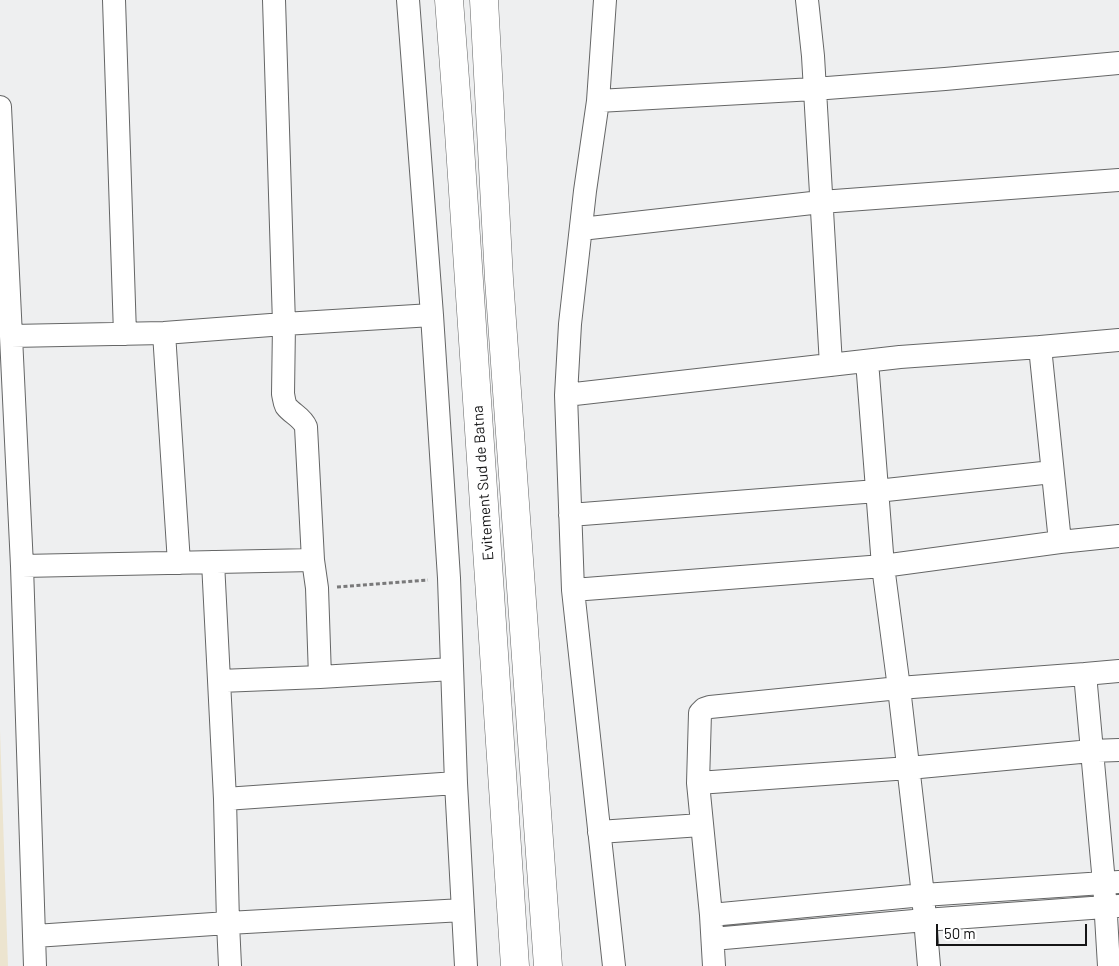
<!DOCTYPE html>
<html>
<head>
<meta charset="utf-8">
<style>
  body { margin:0 }
  #map { position:relative; width:1119px; height:966px; overflow:hidden; background:#eeeff0; font-family:Barlow,sans-serif }
  canvas { display:block }
  .scale { position:absolute; left:936px; top:924px; width:151px; height:22px; box-sizing:border-box; border:2px solid #151516; border-top:0; padding-left:6px; font-size:15px; line-height:18px; white-space:nowrap; color:#151516; -webkit-text-stroke:4px #fff; paint-order:stroke }
</style>
</head>
<body>
<div id="map">
<canvas width="1119" height="966"></canvas>
<div class="scale">50 m</div>
</div>
<script>
const ctx = document.querySelector('canvas').getContext('2d');
ctx.lineJoin = 'round';
function paint(path, color) {
  ctx.fillStyle = color;
  ctx.fill(path, 'evenodd');
}
function strokePath(path, color, width, dash) {
  ctx.strokeStyle = color;
  ctx.lineWidth = width;
  ctx.lineCap = dash ? 'butt' : 'round';
  ctx.setLineDash(dash || []);
  ctx.stroke(path);
}
function drawText(font, color, halo, rows, align = 'center') {
  ctx.font = font + ' Barlow,sans-serif';
  ctx.lineWidth = 4.5;
  ctx.setLineDash([]);
  ctx.textBaseline = 'middle';
  ctx.strokeStyle = halo;
  ctx.fillStyle = color;
  for (const [text, x, y, turn = 0] of rows) {
    ctx.save();
    ctx.translate(x, y);
    ctx.rotate((+turn || 0) * Math.PI / 180);
    ctx.textAlign = isNaN(turn) ? turn : align;
    if (halo) ctx.strokeText(text, 0, 0);
    ctx.fillText(text, 0, 0);
    ctx.restore();
  }
}
paint(new Path2D(`
  M0,730L8,966H0Z`), '#ece4cf');
const minor = new Path2D(`
  M114,0L125,334
  M274,0L284,324L283,394C284,398 284,402 286,406C292,414 302,417 306,427L313,560L317,588L320,677
  M408,0L432,315L449,578L456,783L466,966
  M605,0L598,101L585,191L570,324L566,395L573,590L614,966
  M807,0L813,56L831,365
  M598,101L814,89L945,79L1119,63
  M0,107L22,566L35,966
  M581,229L821,202L1119,180
  M164,333L179,563
  M11,336L164,333L284,324L432,315
  M1040,347L1060,542
  M867,361L883,566L899,688L923,895L929,966
  M566,395L900,357L1040,347L1119,340
  M570,515L877,491L1052,472
  M213,562L225,799L228,923L230,966
  M22,566L313,560
  M573,590L883,566L1060,542L1119,536
  M1085,674L1104,883L1109,966
  M220,681L320,677L452,669
  M698,783L909,768L1091,751L1119,750
  M225,799L456,783
  M599,832L701,825
  M711,915L923,895L1119,882
  M35,936L228,923L463,910
  M713,939L925,920L1119,906
  M714,966L711,915L698,783L700,713L704,709L710,707L899,688L1085,674L1119,671`);
const trunk = new Path2D(`
  M449,0L459,132L515,966
  M484,0L499,279L548,966`);
strokePath(minor, '#656666', 24);
strokePath(trunk, '#656666', 29);
strokePath(new Path2D(`
  M337,587L428,580`), '#79797a', 3, [4, 2.5]);
strokePath(minor, '#fff', 22);
strokePath(trunk, '#fff', 28);
drawText('15px', '#151516', '#fff', [
  ["Evitement Sud de Batna",483,483,-94]
]);
</script>
</body>
</html>
